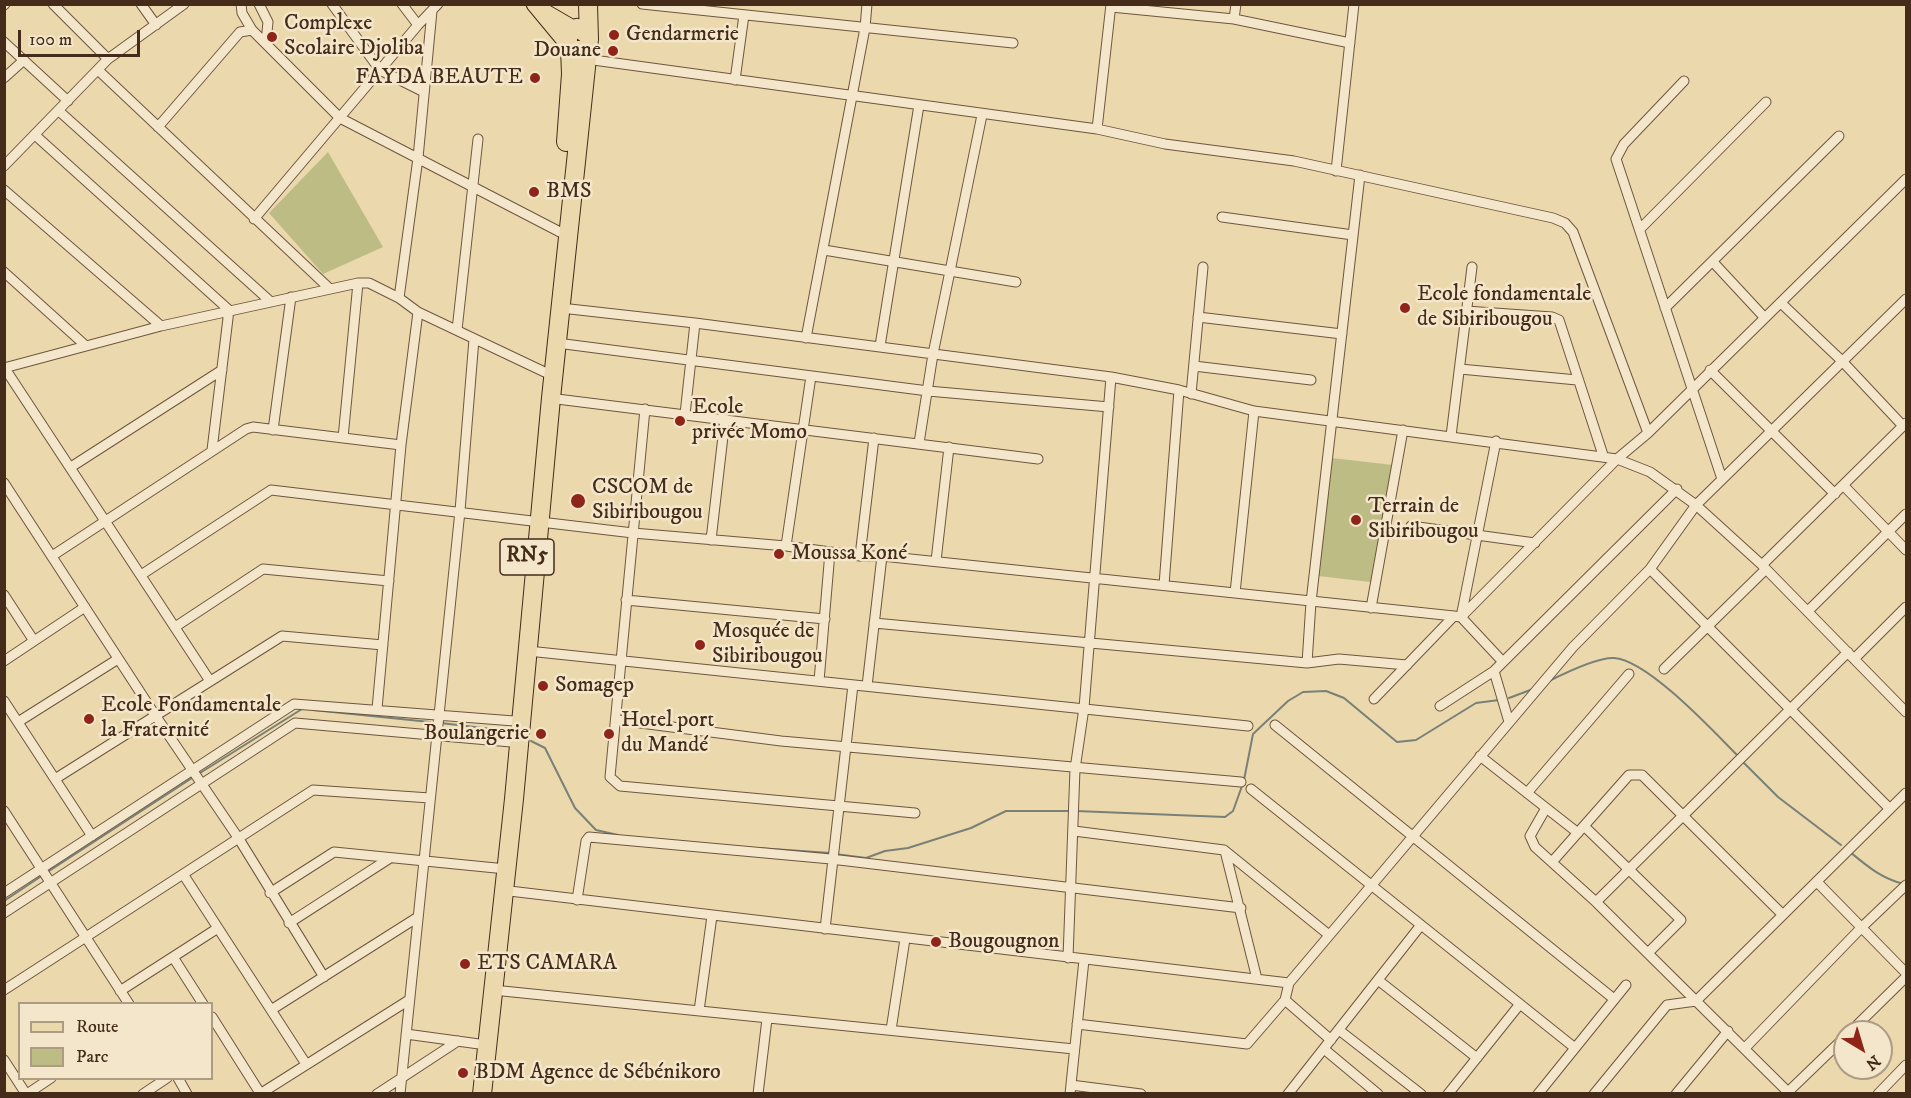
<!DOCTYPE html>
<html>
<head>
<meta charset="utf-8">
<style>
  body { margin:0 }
  #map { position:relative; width:1911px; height:1098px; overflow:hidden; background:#ecd8ad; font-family:"IM FELL DW Pica",serif }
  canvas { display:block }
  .frame { position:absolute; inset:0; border:6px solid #442b1a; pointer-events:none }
  .legend { position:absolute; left:18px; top:1002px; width:195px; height:78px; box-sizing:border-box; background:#f3e6ca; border:2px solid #ad9b84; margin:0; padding:8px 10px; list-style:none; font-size:18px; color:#442b1a }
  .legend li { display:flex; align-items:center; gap:12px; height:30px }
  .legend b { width:30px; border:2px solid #ad9b84 }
  .north { position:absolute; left:1833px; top:1020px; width:60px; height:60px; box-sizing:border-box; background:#f3e6ca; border:2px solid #ad9b84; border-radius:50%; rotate:142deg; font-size:16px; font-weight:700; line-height:24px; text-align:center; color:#442b1a }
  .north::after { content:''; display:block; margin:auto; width:21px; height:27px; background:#8f2418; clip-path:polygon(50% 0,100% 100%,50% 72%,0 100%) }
  .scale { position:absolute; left:18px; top:30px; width:122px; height:27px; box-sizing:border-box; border:3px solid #442b1a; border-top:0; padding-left:8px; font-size:18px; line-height:21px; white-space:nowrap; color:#442b1a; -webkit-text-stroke:4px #f3e6ca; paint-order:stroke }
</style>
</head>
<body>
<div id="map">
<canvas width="1911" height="1098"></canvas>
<div class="frame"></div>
<ul class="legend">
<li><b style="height:8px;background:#ecd8ad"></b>Route</li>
<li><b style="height:16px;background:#bebc85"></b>Parc</li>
</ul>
<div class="north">N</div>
<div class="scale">100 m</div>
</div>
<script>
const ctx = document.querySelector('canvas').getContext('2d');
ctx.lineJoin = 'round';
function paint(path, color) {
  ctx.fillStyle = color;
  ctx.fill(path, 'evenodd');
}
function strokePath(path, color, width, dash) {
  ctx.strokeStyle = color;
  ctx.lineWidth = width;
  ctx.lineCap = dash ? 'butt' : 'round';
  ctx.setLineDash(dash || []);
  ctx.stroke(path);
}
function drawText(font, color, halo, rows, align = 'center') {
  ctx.font = font + ' "IM FELL DW Pica",serif';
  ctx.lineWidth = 5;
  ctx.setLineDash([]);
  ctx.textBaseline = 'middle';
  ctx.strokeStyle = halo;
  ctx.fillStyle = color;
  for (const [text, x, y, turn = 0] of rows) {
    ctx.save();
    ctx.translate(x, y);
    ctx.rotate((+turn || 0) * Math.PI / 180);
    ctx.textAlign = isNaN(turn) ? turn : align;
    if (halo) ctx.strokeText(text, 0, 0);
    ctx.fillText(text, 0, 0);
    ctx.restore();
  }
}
paint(new Path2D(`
  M328,152L383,247L323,274L269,213Z
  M1332,458L1393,465L1379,583L1318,576Z`), '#bebc85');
strokePath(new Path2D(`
  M1549,681C1565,673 1597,657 1614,658C1648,660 1715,733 1739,757
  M1509,698L1533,689
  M313,710L430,722
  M441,723L500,730
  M531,741L545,748L575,808L596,830L618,835
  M1743,762L1778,797L1841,845
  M200,773L302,709
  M1244,780L1253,734L1288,701L1303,692L1326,691L1344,698L1397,742L1416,740L1476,703L1499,700
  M1076,811L1225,817L1233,811L1242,786
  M758,848L830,853
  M1850,852C1867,866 1882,879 1904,884
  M835,854L866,858L885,851L908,848L971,828L1006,811H1070
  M49,871L192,778
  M4,901L40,877`), '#798077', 2);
const street = new Path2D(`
  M53,4L108,59
  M141,4L156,25
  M241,4L242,13L252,30L340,118L560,232
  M259,4L268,22L266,42
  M332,4L380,70L424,92
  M402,4L418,25
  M642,4L1013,43
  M4,5L5,4
  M1111,7L1234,19L1350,43
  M1234,19L1236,4
  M4,42L68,101
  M586,59L1097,129L1165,144L1294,161L1553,218L1565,223L1573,232L1648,433
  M98,70L330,289
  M4,78L24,60
  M735,80L744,15
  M1684,81L1624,144L1616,159L1722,479
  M59,111L271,302
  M158,127L240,32L252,30
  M1097,129L1111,4
  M35,135L229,310
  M4,166L108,59L184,4
  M1336,171L1354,4
  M4,190L161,326
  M1222,217L1353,235
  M254,219L418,25L438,4
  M1640,229L1766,102
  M824,250L1016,282
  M1713,262L1765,318
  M4,272L86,346
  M399,298L418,158L432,11
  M1781,303L1842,361L1903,426
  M561,308L695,323L1111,377L1179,390L1254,411L1617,459L1650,472L1696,505L1762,565L1906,712
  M1665,308L1839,136
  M1466,311L1552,317L1559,320L1603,455
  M1198,317L1342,334
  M457,330L478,139
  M806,338L865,28L867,4
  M557,343L928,391L1109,407
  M880,346L919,105
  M1194,366L1311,380
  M4,367L210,681
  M4,368L161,326L358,283H369L399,298L418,312L553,376
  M1460,369L1577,380
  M1710,370L1835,494
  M1191,394L1203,267
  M549,398L1038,459
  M645,409L610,777L620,786L915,813
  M685,414L695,323
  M273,430L291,297
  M1451,436L1472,267
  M343,438L358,283
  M919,443L933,354L982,115
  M212,450L229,310
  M71,467L222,370
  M4,483L155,715L239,839L324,977
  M1843,485L1906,550
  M1411,526L1535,543
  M711,540L725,419
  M786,546L811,376
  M52,556L246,429L253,427L401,445
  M860,556L874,438
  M936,561L949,447
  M1762,565L1906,423
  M1650,569L1890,809
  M141,575L271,490L633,533L786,546L860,556H882L1454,616L1461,617L1503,662
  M1164,585L1179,390
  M1235,593L1254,411
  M4,595L34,641
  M626,600L825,619
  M1371,608L1403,430
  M1808,611L1906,514
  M1461,617L1617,459L1648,433L1906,179
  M1461,617L1496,441
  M874,623L1307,663L1339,659L1407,665
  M175,627L263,569L389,581
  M528,651L1248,726
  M1854,659L1906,607
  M4,661L85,607
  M1307,663L1311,602L1360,175
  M1664,669L1766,569
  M1494,671L1509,722
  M819,681L830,552
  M867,686L882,556
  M1374,699L1454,616
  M4,701L92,836
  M1440,706L1494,671L1677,489
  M377,709L401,445L418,312
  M617,720L781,741L1241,782
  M18,722L118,659
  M1275,725L1614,999
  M1480,756L1578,833
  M55,779L282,636L383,645
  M1251,789L1575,1048
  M1527,793L1629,674
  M1546,808L1530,836L1535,847L1596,902L1790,1094
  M4,811L129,1004
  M1584,826L1681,920L1648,953
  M1074,831L1224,850L1329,935
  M1225,851L1257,979
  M1552,862L1629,775H1642L1783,915
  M183,874L306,1064
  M1817,882L1906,973
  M501,890L1289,983
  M4,893L294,704L514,721
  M270,893L334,852L506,869
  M577,900L586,841L589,837L831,859L1241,908
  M1596,902L1848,652
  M4,913L295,723L511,742
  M289,923L390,858
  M825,929L853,685
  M173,957L203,1004
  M1068,958L1075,769L1084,708L1111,377
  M1378,980L1477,1058
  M4,990L313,790L430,798
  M493,990L1074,1049
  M120,991L218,928
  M1285,1000L1331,1040
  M271,1010L418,917
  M699,1011L712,916
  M212,1017L260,1093
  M1077,1024L1247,1044L1285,1000L1289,983L1573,647L1650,569L1696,505L1906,299
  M891,1030L905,939
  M1339,1030L1421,1094
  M1850,1032L1906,977
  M406,1034L479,1044
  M1745,1048L1862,927L1906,885
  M1324,1049L1378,1094
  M4,1060L26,1094
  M178,1078L187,1094
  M1071,1085L1141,1094
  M1788,1092L1845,1037
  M27,1094L51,1078
  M143,1094L167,1078
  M260,1094L409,1000
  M377,1094L458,1041
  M400,1094L460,511L474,339
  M758,1094L767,1019
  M1070,1094L1084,960
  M1288,1094L1421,925
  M1448,1094L1520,1004
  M1538,1094L1626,985
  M1594,1094L1667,1005L1696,1001L1906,793
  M1676,1094L1728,1031
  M1878,1094L1906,1065`);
const primary = new Path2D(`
  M534,4L568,45
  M542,10L573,28`);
const highway = new Path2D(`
  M581,50H573L568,45V34L577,28L588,35
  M566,142L571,74L570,48
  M482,1094L514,799L551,398L589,39L588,4`);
strokePath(street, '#6e563f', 11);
strokePath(primary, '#442b1a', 17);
strokePath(highway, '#442b1a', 20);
strokePath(street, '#f3e6ca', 9);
strokePath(primary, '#ecd8ad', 15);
strokePath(highway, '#ecd8ad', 18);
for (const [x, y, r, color] of [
  [614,35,6,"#8f2418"],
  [272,37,6,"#8f2418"],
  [613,51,6,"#8f2418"],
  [535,78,6,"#8f2418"],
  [534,192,6,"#8f2418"],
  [1405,308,6,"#8f2418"],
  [680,421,6,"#8f2418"],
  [578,501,8,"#8f2418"],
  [1356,520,6,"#8f2418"],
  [779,554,6,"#8f2418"],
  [700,645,6,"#8f2418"],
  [543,686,6,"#8f2418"],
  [89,719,6,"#8f2418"],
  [541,734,6,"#8f2418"],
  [609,734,6,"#8f2418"],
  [936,942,6,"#8f2418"],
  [465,964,6,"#8f2418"],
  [463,1073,6,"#8f2418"]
]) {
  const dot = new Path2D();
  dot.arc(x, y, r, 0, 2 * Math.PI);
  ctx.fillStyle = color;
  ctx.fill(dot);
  strokePath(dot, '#f3e6ca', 2);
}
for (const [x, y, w] of [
  [527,557,54]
]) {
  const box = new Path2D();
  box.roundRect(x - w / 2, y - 18, w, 36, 4.5);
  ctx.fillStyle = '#f3e6ca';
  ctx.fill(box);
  strokePath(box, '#442b1a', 1.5);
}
drawText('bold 21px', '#442b1a', null, [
  ["RN5",527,557]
]);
drawText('22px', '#442b1a', '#f3e6ca', [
  ["Complexe",284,24],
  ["Scolaire Djoliba",284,49],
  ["Gendarmerie",626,35],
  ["Douane",601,51,"right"],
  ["FAYDA BEAUTE",523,78,"right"],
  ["BMS",546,192],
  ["Ecole fondamentale",1417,295],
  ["de Sibiribougou",1417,320],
  ["Ecole",692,408],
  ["privée Momo",692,433],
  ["CSCOM de",592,488],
  ["Sibiribougou",592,513],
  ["Terrain de",1368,507],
  ["Sibiribougou",1368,532],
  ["Moussa Koné",791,554],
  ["Mosquée de",712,632],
  ["Sibiribougou",712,657],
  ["Somagep",555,686],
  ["Ecole Fondamentale",101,706],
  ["la Fraternité",101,731],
  ["Hotel port",621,721],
  ["du Mandé",621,746],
  ["Boulangerie",529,734,"right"],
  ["Bougougnon",948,942],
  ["ETS CAMARA",477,964],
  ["BDM Agence de Sébénikoro",475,1073]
], 'left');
</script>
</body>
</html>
